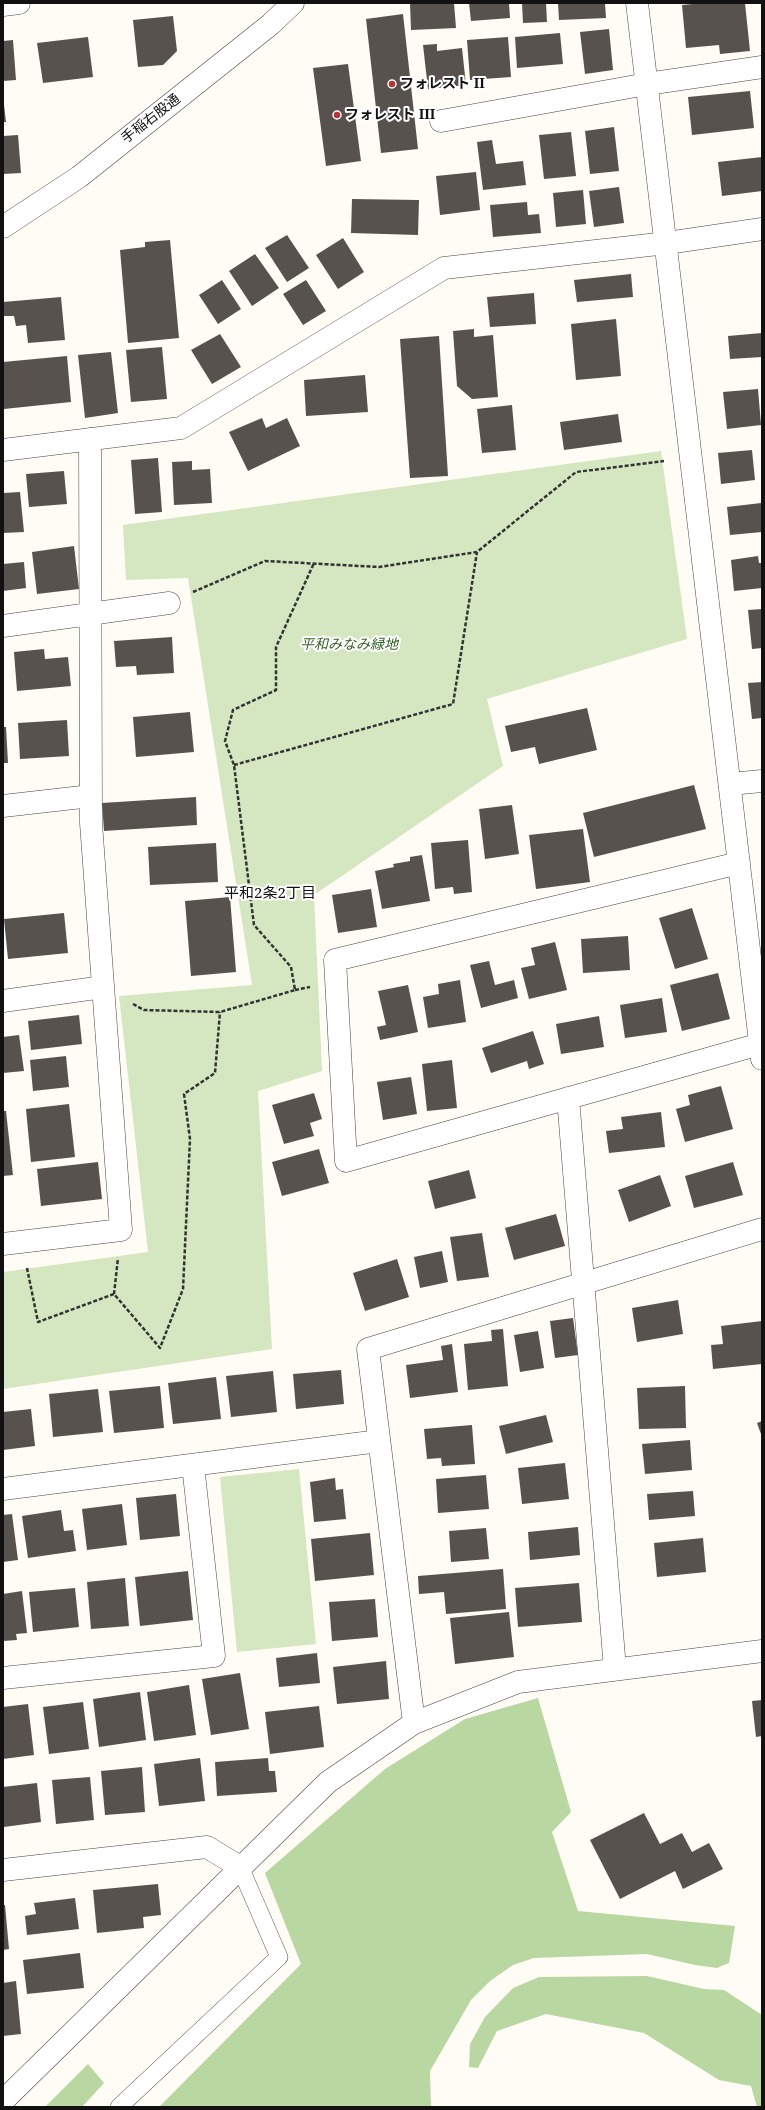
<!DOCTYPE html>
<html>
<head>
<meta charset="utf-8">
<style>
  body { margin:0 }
  #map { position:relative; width:765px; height:2110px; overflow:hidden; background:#fefcf5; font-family:"Noto Serif",serif }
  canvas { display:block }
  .frame { position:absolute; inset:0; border:4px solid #111; pointer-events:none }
</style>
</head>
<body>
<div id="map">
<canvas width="765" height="2110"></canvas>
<div class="frame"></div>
</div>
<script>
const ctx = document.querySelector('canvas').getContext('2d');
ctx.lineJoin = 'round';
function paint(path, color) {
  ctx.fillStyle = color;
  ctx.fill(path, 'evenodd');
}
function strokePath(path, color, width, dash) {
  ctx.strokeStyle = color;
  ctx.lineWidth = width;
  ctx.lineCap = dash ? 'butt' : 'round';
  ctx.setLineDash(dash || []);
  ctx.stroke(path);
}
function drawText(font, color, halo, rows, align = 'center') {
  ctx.font = font + ' "Noto Serif","Noto Sans JP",serif';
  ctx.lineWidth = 4;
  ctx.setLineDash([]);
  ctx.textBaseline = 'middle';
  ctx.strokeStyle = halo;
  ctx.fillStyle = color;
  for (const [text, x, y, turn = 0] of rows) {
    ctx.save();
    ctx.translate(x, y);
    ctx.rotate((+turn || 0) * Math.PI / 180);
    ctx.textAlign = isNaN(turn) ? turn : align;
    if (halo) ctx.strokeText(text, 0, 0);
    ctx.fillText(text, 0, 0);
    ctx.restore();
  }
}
paint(new Path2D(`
  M661,451L687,639L487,699L503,766L314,895L322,1071L258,1091L272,1349L3,1389V1272L148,1252L119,996L252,985L188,578L126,580L123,525Z
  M299,1469L316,1644L237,1652L220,1477Z`), '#d4e7c0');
paint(new Path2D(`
  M538,1698L571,1812L552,1832L578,1911L735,1926L729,1963L717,1968L695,1965L647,1954L534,1958L513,1965L490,1981L471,2000L430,2071L431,2107H159L301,1964L265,1873L385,1769L465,1719Z
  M647,1976L704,1989L724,1990L762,2015V2107H757L751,2086L719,2080L644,2033L546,2014L497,2031L478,2068L469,2067L470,2044L485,2017L513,1988L539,1977Z
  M88,2064L104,2083L82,2107H45Z`), '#b8d7a1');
paint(new Path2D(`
  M410,3H454L456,28L411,30Z
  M469,3H509L510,18L471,21Z
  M522,3H546L547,22L523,23Z
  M558,3H605L606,18L559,20Z
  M703,3H745L750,51L720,54L719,45L686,48L682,5Z
  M403,14L418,149L381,153L366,19Z
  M173,16L177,51L163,65L138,67L133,20Z
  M609,29L613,70L585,74L580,32Z
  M560,33L563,64L517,68L515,37Z
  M88,37L93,77L43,83L37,43Z
  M508,37L511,77L470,80L467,40Z
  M13,40L16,80L3,81V41Z
  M437,44V51L462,48L466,85L428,89L423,45Z
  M348,64L361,161L326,166L313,68Z
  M750,91L754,128L692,135L688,97Z
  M3,96L6,122H3Z
  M614,127L619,171L590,174L585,131Z
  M571,132L576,176L544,179L539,135Z
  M18,135L21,173L3,174V136Z
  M492,140L496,164L523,161L526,185L483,190L477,142Z
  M762,157V191L722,196L718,162Z
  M476,172L480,210L440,215L436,176Z
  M619,187L624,223L594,227L589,191Z
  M583,190L586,224L556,227L553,193Z
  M352,199L419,200L418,235L351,233Z
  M527,202L528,215L539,214L541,233L493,237L490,205Z
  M287,235L309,268L287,282L265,248Z
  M343,238L364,272L338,289L316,255Z
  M170,240L179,338L128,343L120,250L145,247V242Z
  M255,254L279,288L252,306L229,271Z
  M631,274L633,297L577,302L574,280Z
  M222,280L241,309L218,324L199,295Z
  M306,280L326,311L303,325L283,294Z
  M534,293L536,324L490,327L487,297Z
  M61,297L65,340L28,343L26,325L16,326L14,316H4L3,302Z
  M616,319L621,376L576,380L571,324Z
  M474,329V337L493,335L498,397L472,399L457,386L453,331Z
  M762,333V357L730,359L728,336Z
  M220,334L241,367L212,384L191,350Z
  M439,336L448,476L410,478L400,339Z
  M162,347L167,399L131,402L126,350Z
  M111,352L118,413L85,418L78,355Z
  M67,356L71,402L4,409L3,362Z
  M365,375L368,412L306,416L304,380Z
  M758,389L761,425L727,429L723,392Z
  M512,405L516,450L482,453L477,409Z
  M618,414L622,442L564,450L560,422Z
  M262,418L266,428L287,418L300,446L248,471L229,432Z
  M752,450L755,480L721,484L718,453Z
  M158,458L162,512L135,514L131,460Z
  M192,461V470L210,469L212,503L174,505L172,462Z
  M64,471L67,504L29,507L26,474Z
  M20,492L24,532L3,533V493Z
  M761,503L762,532L730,535L727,507Z
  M74,546L79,589L37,594L32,552Z
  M758,556L759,563H762V588L734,591L731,560Z
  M24,562L26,588L3,591V564Z
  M762,609V648L752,649L748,610Z
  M172,637L174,673L137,675L136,666L116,667L114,641Z
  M44,649L45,659L68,657L71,686L17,691L14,652Z
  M762,682V718L752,719L748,683Z
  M587,708L597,750L539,764L535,747L511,752L505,726Z
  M190,712L194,752L136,757L133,717Z
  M67,720L69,756L20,759L18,723Z
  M3,727H6L8,763H3Z
  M694,785L706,829L594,857L583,813Z
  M196,797L197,825L104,831L102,803Z
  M512,805L519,854L485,859L479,809Z
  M583,829L590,882L536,889L529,835Z
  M468,840L472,892L454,894L453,887L435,889L431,843Z
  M216,843L218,882L150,885L148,847Z
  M422,855L430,901L382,909L375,871L394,867L393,864L410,861V857Z
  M371,889L377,927L338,933L332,895Z
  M230,897L236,972L191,976L185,901Z
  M692,908L708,959L675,969L659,918Z
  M64,913L68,953L8,959L4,919Z
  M628,936L630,970L583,973L581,939Z
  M555,942L567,990L529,999L521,968L535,965L531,948Z
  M489,961L495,985L514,980L518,998L481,1008L470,965Z
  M718,973L730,1019L682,1031L670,985Z
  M460,980L466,1022L428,1028L423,997L439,994L438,984Z
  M408,985L418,1032L380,1040L377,1027L386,1025L378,991Z
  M662,998L667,1032L625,1038L620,1005Z
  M79,1015L82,1044L31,1050L28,1021Z
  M599,1016L604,1047L561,1054L556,1024Z
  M533,1031L544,1064L529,1069L527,1061L491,1073L482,1048Z
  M19,1035L24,1071L3,1073V1037Z
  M66,1056L69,1087L33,1091L30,1060Z
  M452,1060L457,1108L427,1111L422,1064Z
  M411,1077L417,1114L383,1120L377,1082Z
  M721,1086L733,1129L685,1142L676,1109L690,1105L688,1095Z
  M314,1093L322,1119L310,1123L314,1136L284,1144L272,1105Z
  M69,1104L75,1157L31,1162L26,1109Z
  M3,1111H6L13,1175L3,1176Z
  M661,1112L665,1147L609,1153L606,1131L623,1129L621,1117Z
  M319,1149L329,1183L282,1196L272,1162Z
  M98,1162L102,1199L41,1206L37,1169Z
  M733,1162L743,1195L694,1208L685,1176Z
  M469,1170L476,1198L435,1209L428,1181Z
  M660,1175L671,1206L629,1222L618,1190Z
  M556,1214L565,1246L514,1260L505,1228Z
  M482,1233L489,1277L457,1281L450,1237Z
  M442,1251L448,1282L420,1288L414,1257Z
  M397,1259L409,1297L365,1311L353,1273Z
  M678,1300L683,1334L637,1342L632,1308Z
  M573,1318L578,1355L555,1358L550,1321Z
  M762,1321V1364L713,1369L711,1345L723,1344L721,1326Z
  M503,1329L508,1386L468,1390L464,1344L492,1341L491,1330Z
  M538,1331L544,1368L520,1372L514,1335Z
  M452,1344L458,1392L410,1398L406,1365L443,1360L441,1346Z
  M341,1370L344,1404L296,1409L293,1374Z
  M273,1371L277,1412L231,1417L226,1376Z
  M216,1377L221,1419L173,1424L168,1383Z
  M160,1386L164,1428L114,1433L109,1391Z
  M685,1386L686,1428L639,1429L637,1388Z
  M98,1389L103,1432L53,1437L49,1394Z
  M31,1409L35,1446L3,1450V1412Z
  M546,1415L553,1442L506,1454L499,1426Z
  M762,1421V1437L757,1423Z
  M472,1425L475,1464L442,1466L441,1458L427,1459L424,1429Z
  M690,1440L692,1470L645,1474L642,1444Z
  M565,1463L569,1499L522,1504L518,1468Z
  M486,1475L489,1509L438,1513L436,1479Z
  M335,1478L336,1490L343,1489L346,1519L314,1522L310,1482Z
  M693,1491L695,1516L649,1520L647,1494Z
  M176,1494L180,1536L140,1540L136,1498Z
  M122,1504L127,1545L87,1550L82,1509Z
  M61,1510L64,1531L73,1530L76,1551L28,1558L22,1516Z
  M12,1514L18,1560L3,1562V1515Z
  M578,1527L580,1555L530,1560L528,1532Z
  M486,1528L489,1559L451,1562L449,1531Z
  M370,1533L374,1575L315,1581L311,1539Z
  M703,1538L706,1572L657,1577L654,1543Z
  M503,1569L506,1609L446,1614L444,1592L419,1594L418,1576Z
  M188,1571L193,1620L140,1626L135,1577Z
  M125,1578L129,1626L91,1629L87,1582Z
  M579,1583L582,1622L518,1627L515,1588Z
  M75,1588L79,1627L33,1632L29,1592Z
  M22,1591L27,1633L16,1634L17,1640L3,1641V1594Z
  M375,1599L378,1637L332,1641L329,1602Z
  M509,1612L514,1657L455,1664L450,1618Z
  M317,1653L320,1683L279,1687L276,1658Z
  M386,1661L389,1699L337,1704L333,1667Z
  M240,1673L249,1729L211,1735L202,1679Z
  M189,1685L196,1735L154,1741L147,1692Z
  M140,1692L146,1740L99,1747L93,1699Z
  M762,1700V1736L756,1737L752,1701Z
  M83,1702L89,1749L49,1754L43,1707Z
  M28,1704L34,1755L3,1759V1707Z
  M319,1706L324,1747L270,1754L265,1712Z
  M200,1758L205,1801L159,1806L154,1764Z
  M268,1758L269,1771H275L277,1792L217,1796L215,1762Z
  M142,1767L145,1812L105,1815L101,1771Z
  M90,1777L94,1820L56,1824L52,1780Z
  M37,1783L41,1822L4,1827L3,1787Z
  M644,1813L660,1844L682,1833L692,1852L709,1843L723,1869L683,1889L675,1871L620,1899L590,1840Z
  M158,1884L161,1915L143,1917L144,1928L97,1933L93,1890Z
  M75,1898L79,1929L27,1935L25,1916L36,1914L34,1903Z
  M3,1905H5L9,1949L3,1950Z
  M80,1953L84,1988L27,1994L23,1960Z
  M16,1981L21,2034L3,2036V1983Z`), '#58524e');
const service = new Path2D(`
  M119,2107L279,1957L240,1867`);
const minor = new Path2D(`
  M637,3L762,1059
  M3,5L19,3
  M441,121L647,84L762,67
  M3,450L181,428L444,268L667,243L762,229
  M3,626L169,603
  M730,784L762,781
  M3,806L91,796
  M739,863L335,960L346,1161L760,1044
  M3,1001L103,987
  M568,1098L615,1669
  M3,1244L121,1230L91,823L90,439
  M3,1489L379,1441
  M3,1678L214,1656L193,1465
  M414,1723L368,1349L762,1229
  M3,1870L207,1847L240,1867
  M3,2101L328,1782L414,1723L518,1682L762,1651`);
const tertiary = new Path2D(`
  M3,227L79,177L271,24L293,3`);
strokePath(service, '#444', 18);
strokePath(minor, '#444', 23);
strokePath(tertiary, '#444', 23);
strokePath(new Path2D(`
  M193,592L265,561L379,567L477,552L576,472L664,461
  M234,765L453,704L477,552
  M295,990L310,987
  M133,1004L144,1010L220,1012L295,990L291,967L254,925L234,765L225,741L233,710L276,690V647L314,563
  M27,1268L38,1322L114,1294L160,1348L183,1289L190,1139L184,1094L215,1073L220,1012
  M114,1294L118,1258`), '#333', 2.5, [4, 2]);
strokePath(service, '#fff', 17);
strokePath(minor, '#fff', 22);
strokePath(tertiary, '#fff', 22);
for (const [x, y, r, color] of [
  [392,84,4,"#b73337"],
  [337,115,4,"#b73337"]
]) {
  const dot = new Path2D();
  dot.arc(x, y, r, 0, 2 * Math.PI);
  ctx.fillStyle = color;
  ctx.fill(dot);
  strokePath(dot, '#fff', 1.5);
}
drawText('bold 14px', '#111', '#fff', [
  ["フォレスト II",400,84],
  ["フォレスト III",345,115]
], 'left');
drawText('14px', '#111', '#fff', [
  ["手稲右股通",151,119,-38]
]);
drawText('italic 14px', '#316425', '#fff', [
  ["平和みなみ緑地",349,645]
]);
drawText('15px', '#111', '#fff', [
  ["平和2条2丁目",270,894]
]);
</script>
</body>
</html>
